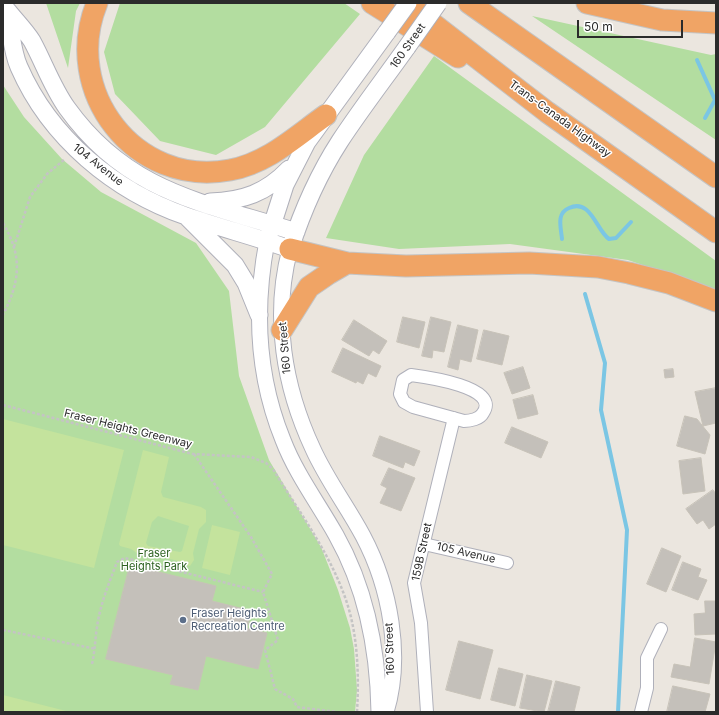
<!DOCTYPE html>
<html>
<head>
<meta charset="utf-8">
<style>
  body { margin:0 }
  #map { position:relative; width:719px; height:715px; overflow:hidden; background:#ebe6df; font-family:Inter,sans-serif }
  canvas { display:block }
  .frame { position:absolute; inset:0; border:4px solid #2b2b2b; pointer-events:none }
  .scale { position:absolute; left:577px; top:20px; width:106px; height:18px; box-sizing:border-box; border:2px solid #2b2b2b; border-top:0; padding-left:5px; font-size:12px; line-height:14px; white-space:nowrap; color:#2b2b2b; -webkit-text-stroke:3px #fff; paint-order:stroke }
</style>
</head>
<body>
<div id="map">
<canvas width="719" height="715"></canvas>
<div class="frame"></div>
<div class="scale">50 m</div>
</div>
<script>
const ctx = document.querySelector('canvas').getContext('2d');
ctx.lineJoin = 'round';
function paint(path, color) {
  ctx.fillStyle = color;
  ctx.fill(path, 'evenodd');
}
function strokePath(path, color, width, dash) {
  ctx.strokeStyle = color;
  ctx.lineWidth = width;
  ctx.lineCap = dash ? 'butt' : 'round';
  ctx.setLineDash(dash || []);
  ctx.stroke(path);
}
function drawText(font, color, halo, rows, align = 'center') {
  ctx.font = font + ' Inter,sans-serif';
  ctx.lineWidth = 3;
  ctx.setLineDash([]);
  ctx.textBaseline = 'middle';
  ctx.strokeStyle = halo;
  ctx.fillStyle = color;
  for (const [text, x, y, turn = 0] of rows) {
    ctx.save();
    ctx.translate(x, y);
    ctx.rotate((+turn || 0) * Math.PI / 180);
    ctx.textAlign = isNaN(turn) ? turn : align;
    if (halo) ctx.strokeText(text, 0, 0);
    ctx.fillText(text, 0, 0);
    ctx.restore();
  }
}
paint(new Path2D(`
  M46,3H80L76,11L68,68Z
  M120,3H344L360,14L265,127L216,155L160,141L115,94L104,52Z
  M532,16L711,55L716,54V140Z
  M434,56L716,261V290L628,260L510,244L399,249L326,238L364,155Z
  M3,85L24,117L62,159L101,192L196,243L229,291L239,376L269,460L321,547L338,590L350,628L354,649L357,690L355,712H3Z`), '#b3dda0');
paint(new Path2D(`
  M3,419L124,450L94,568L3,545Z
  M143,450L169,457L161,492L163,497L201,507L206,510V522L199,529L193,553L194,560L190,566L181,565L178,561L146,553C138,558 137,552 131,549C128,548 123,547 120,546L119,544ZM158,516L189,526L182,551L180,552L148,546L146,543L152,522Z
  M212,525L240,532L230,575L202,568Z
  M3,695L70,712H3Z`), '#c4e39d');
strokePath(new Path2D(`
  M697,60L715,100L705,118
  M562,239C561,228 556,213 569,208C591,198 596,230 609,239L616,238L631,222
  M585,294L605,363L601,410L627,530L618,712`), '#7bc6e4', 4);
const building = new Path2D(`
  M403,317L425,322L419,348L397,342Z
  M431,317L451,322L444,352L433,350L432,358L422,356Z
  M354,320L387,341L379,354L373,350L369,356L342,340Z
  M458,325L478,330L471,362L460,359L458,370L448,367Z
  M484,330L509,336L502,365L477,359Z
  M343,348L381,366L376,377L368,373L363,384L357,381L356,383L332,372Z
  M523,367L530,388L512,394L504,373Z
  M673,369L674,377L665,378L664,370Z
  M716,388V423L703,426L695,392Z
  M533,395L538,414L518,419L513,400Z
  M685,416L697,419L710,435L705,454L677,446Z
  M512,427L548,442L541,458L505,443Z
  M380,436L420,451L414,466L405,462L403,468L373,456Z
  M701,458L705,491L683,494L679,461Z
  M389,468L415,478L401,511L380,503L387,488L381,485Z
  M713,490L716,494V524L709,529L703,520L697,524L686,509Z
  M662,548L681,556L666,592L647,584Z
  M683,562L701,569L698,577L707,580L698,600L672,590Z
  M130,565L216,586L212,601L252,611L247,628L267,633L258,669L206,656L198,690L170,684L173,675L106,659Z
  M705,601H716V634L695,635L694,614L705,613Z
  M695,638L716,642L709,684L671,677L674,664L690,667Z
  M459,641L493,650L480,699L446,690Z
  M499,668L523,674L515,706L491,700Z
  M527,675L552,681L544,712L520,708Z
  M556,681L580,687L574,712H548Z
  M673,686L710,694L705,712H667Z`);
paint(building, '#c4c0ba');
strokePath(building, '#c7c2b8', 1);
const minor = new Path2D(`
  M411,375C426,377 501,387 483,413C480,419 470,421 464,421L413,407L404,402L400,394L403,380Z
  M424,544L507,563
  M427,712L421,623L414,583L454,418
  M641,712L647,688V658L661,629`);
const tertiary = new Path2D(`
  M267,241C254,309 257,376 283,440C296,474 318,503 336,535C367,590 378,650 379,712
  M290,249C272,317 284,387 313,449C327,480 347,506 363,536C390,587 403,656 386,712`);
const secondary = new Path2D(`
  M4,3C12,24 10,47 19,67C50,138 114,191 186,216C221,228 256,237 290,249C302,212 318,175 340,141C361,109 385,78 407,47
  M7,10C15,20 25,30 32,41C44,63 52,87 67,108C128,193 203,202 296,232
  M210,202C243,201 266,193 289,169
  M188,218L235,265L246,283L259,315
  M269,235L285,185L307,142L387,32`);
const motorway = new Path2D(`
  M97,3C61,91 135,188 230,170C268,163 296,136 326,115
  M372,3L458,57
  M406,3L547,112L716,232
  M469,3L716,177
  M587,3L662,20L716,23
  M290,249L347,263L406,266L529,263L598,267L629,273L669,283L716,301
  M282,330L309,287L328,274L347,263`);
strokePath(minor, '#afb0ba', 14);
strokePath(tertiary, '#afb0ba', 17);
strokePath(secondary, '#afb0ba', 19);
strokePath(motorway, '#c4c4c4', 23);
strokePath(new Path2D(`
  M3,223C23,257 20,281 3,315
  M14,247L30,197L47,174L65,159
  M3,405L193,454L251,457L266,463L273,469C299,512 331,554 347,603C358,637 359,676 357,712
  M194,454L251,537L272,574L263,592L278,640L265,650L275,689L293,699L297,707L337,712
  M3,630L96,649
  M92,664C95,651 95,640 97,627C100,605 109,583 117,562L125,558L263,592`), '#c4c4c4', 2.5, [3, 2]);
strokePath(minor, '#fff', 12);
strokePath(tertiary, '#fff', 15);
strokePath(secondary, '#fff', 17);
strokePath(motorway, '#f0a465', 21);
const secondaryBridge = new Path2D(`
  M387,32L408,3
  M407,47L438,3`);
strokePath(secondaryBridge, '#afb0ba', 19, []);
strokePath(secondaryBridge, '#fff', 17);
for (const [x, y, r, color] of [
  [183,620,4,"#5c6f8a"]
]) {
  const dot = new Path2D();
  dot.arc(x, y, r, 0, 2 * Math.PI);
  ctx.fillStyle = color;
  ctx.fill(dot);
  strokePath(dot, '#fff', 1.5);
}
drawText('11px', '#2b2b2b', '#fff', [
  ["160 Street",408,46,-55],
  ["Trans-Canada Highway",560,119,36],
  ["104 Avenue",98,165,38],
  ["160 Street",285,348,-95],
  ["Fraser Heights Greenway",128,429,14],
  ["159B Street",422,552,-78],
  ["105 Avenue",466,553,13],
  ["160 Street",390,649,-92]
]);
drawText('11px', '#2d6221', '#fff', [
  ["Fraser",154,554],
  ["Heights Park",154,567]
]);
drawText('11px', '#4e5e75', '#fff', [
  ["Fraser Heights",191,614],
  ["Recreation Centre",191,627]
], 'left');
</script>
</body>
</html>
